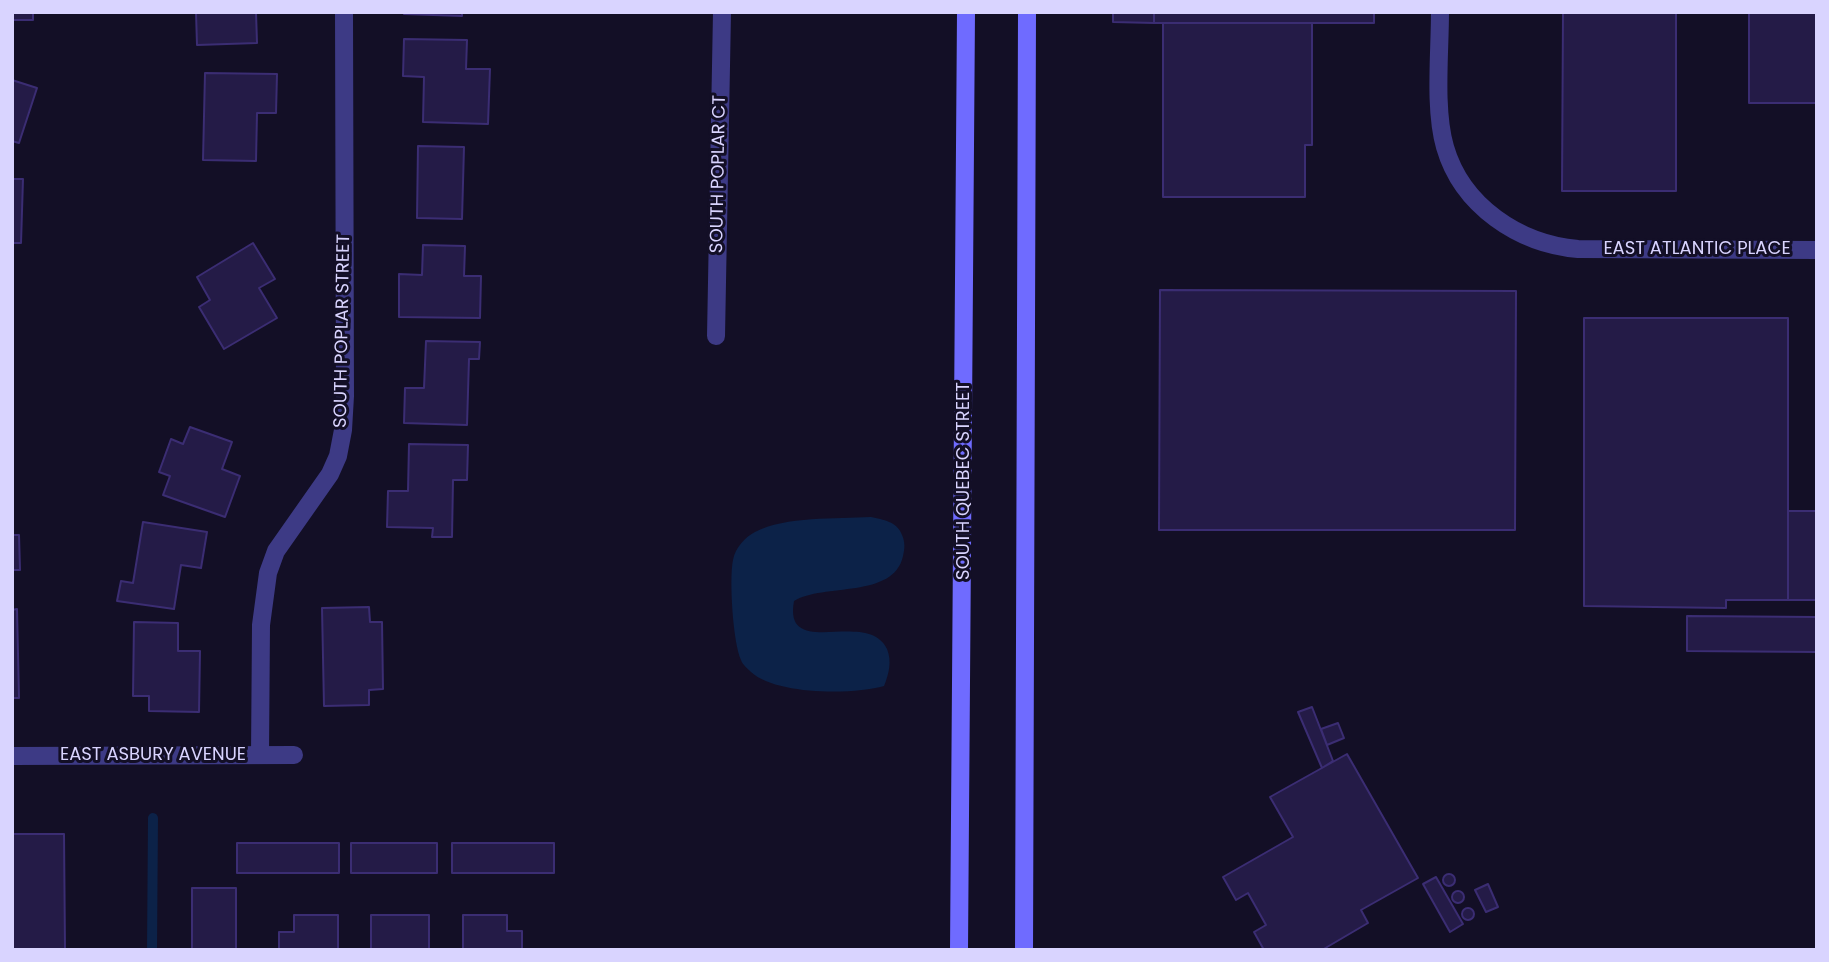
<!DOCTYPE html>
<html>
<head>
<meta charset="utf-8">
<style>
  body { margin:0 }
  #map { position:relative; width:1829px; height:962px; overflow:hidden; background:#130f26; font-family:Poppins,sans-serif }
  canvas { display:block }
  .frame { position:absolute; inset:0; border:14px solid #d9d4ff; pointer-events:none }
</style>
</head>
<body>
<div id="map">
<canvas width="1829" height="962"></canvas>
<div class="frame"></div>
</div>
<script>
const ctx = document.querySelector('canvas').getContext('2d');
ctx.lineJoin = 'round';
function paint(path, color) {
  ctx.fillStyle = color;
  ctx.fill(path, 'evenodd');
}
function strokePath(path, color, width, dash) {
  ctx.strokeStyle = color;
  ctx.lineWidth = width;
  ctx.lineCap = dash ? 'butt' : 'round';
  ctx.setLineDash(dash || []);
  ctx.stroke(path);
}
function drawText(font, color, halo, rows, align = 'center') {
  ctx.font = font + ' Poppins,sans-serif';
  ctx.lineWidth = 6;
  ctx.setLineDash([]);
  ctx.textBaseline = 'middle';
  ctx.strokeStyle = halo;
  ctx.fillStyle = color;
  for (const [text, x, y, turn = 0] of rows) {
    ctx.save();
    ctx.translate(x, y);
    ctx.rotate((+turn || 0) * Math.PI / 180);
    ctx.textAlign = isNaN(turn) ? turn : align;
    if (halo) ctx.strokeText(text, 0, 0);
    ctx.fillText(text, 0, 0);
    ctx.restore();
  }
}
paint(new Path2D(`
  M871,517C883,520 897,521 902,535C905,542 905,548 903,556C894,599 823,583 794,601C783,661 867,608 887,649C892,661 889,674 884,686C853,695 776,695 751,672C748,669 742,664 741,660C733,643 729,579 733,560C735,548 745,537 755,532C786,516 836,519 871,517Z`), '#0c2248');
strokePath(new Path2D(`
  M152,950L153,818`), '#0c2248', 10);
const building = new Path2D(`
  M12,12H33V20H12Z
  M196,12H256L257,43L197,45Z
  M404,12H462V16L404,14Z
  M1113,12H1154V23L1113,22Z
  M1154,12H1374V23H1154Z
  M1563,12H1676V191H1562Z
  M1749,12H1817V103H1749Z
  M1163,23H1312V145H1305V197H1163Z
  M404,39L467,40L466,69H490L488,124L423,122L424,77L403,76Z
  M205,73L277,74L276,113H257L256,161L203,160Z
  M12,80L37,88L19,143L12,141Z
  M418,146L464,147L462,219L417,218Z
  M12,179H23L21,243H12Z
  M253,243L275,279L259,288L277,318L224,349L199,307L210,300L197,277Z
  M423,245L465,246L464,276H481L480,318L399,317V274L422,275Z
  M1160,290L1516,291L1515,530H1159Z
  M1584,318H1788V600H1726V608L1584,606Z
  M426,341L480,342L479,359H469L467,425L404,423L405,388H424Z
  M190,427L232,442L222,469L240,476L225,517L163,495L170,476L159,472L171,439L183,444Z
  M409,444L468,445L467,480H453L452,537H432L433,528L387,527L388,491H408Z
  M1788,511H1817V600H1788Z
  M143,522L207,532L201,568L181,565L174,609L117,601L121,581L133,583Z
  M12,535H19L20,570H12Z
  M369,607L370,622H382L383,689L369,690V705L324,706L322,608Z
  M17,609L19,698H12V610Z
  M1687,616L1817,617V652L1687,651Z
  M134,622L178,623V651H200L199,712L149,711V696H133Z
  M1312,707L1333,761L1322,768L1298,712Z
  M1338,723L1344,738L1327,745L1321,729Z
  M1347,754L1418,878L1361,910L1368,923L1322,950H1264L1254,932L1266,925L1248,893L1236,900L1223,877L1293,837L1270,797Z
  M12,834H64L65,950H12Z
  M237,843H339V873H237Z
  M351,843H437V873H351Z
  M452,843H554V873H452Z
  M1443 880a6 6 0 1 1 12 0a6 6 0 1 1-12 0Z
  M1436,877L1463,924L1450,932L1423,884Z
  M1488,884L1498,907L1486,912L1475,890Z
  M192,888H236V950H192Z
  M1452 897a6 6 0 1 1 12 0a6 6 0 1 1-12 0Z
  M1462 914a6 6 0 1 1 12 0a6 6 0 1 1-12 0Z
  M294,915H338V950H279V932H294Z
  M371,915H429V950H371Z
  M463,915H507V931H522V950H463Z`);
paint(building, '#241b47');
strokePath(building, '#3b2d73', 2);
strokePath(new Path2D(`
  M1440,12C1440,53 1434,109 1445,147C1462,206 1519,244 1578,249L1817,250
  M716,336L722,12
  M260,755L261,625L268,573L276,551L330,474L338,456L343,430L345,396L344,12
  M12,756L294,755`), '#3d3a85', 18);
strokePath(new Path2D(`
  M959,950L966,12
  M1024,950L1027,12`), '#6f6bff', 18);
drawText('18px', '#d9d4ff', '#130f26', [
  ["SOUTH POPLAR CT",719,174,-89],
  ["EAST ATLANTIC PLACE",1697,249],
  ["SOUTH POPLAR STREET",343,331,-89],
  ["SOUTH QUEBEC STREET",964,481,-90],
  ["EAST ASBURY AVENUE",153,755]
]);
</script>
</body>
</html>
